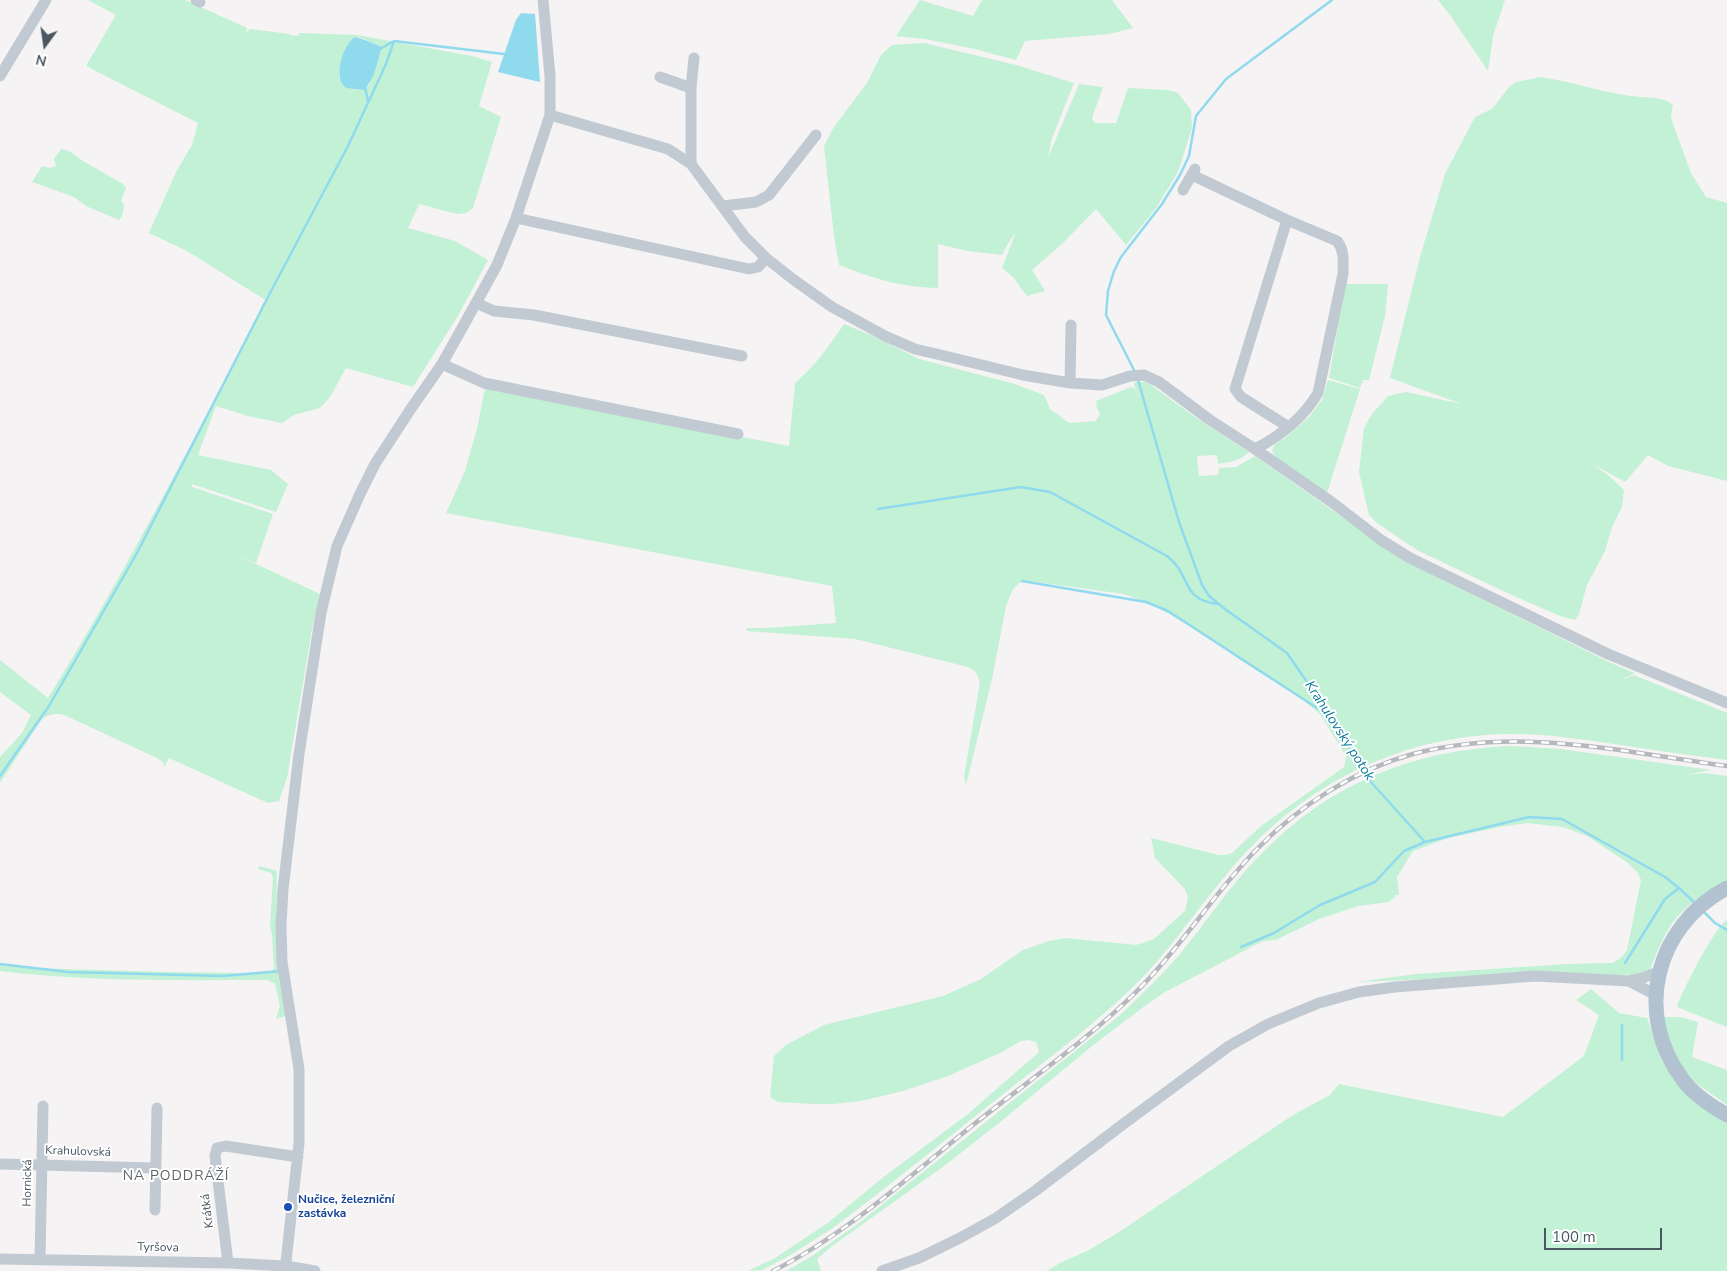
<!DOCTYPE html>
<html>
<head>
<meta charset="utf-8">
<style>
  body { margin:0 }
  #map { position:relative; width:1727px; height:1271px; overflow:hidden; background:#f5f3f3; font-family:"Nunito Sans",sans-serif }
  canvas { display:block }
  .north { position:absolute; left:20px; top:20px; width:50px; height:50px; -webkit-text-stroke:4px #fff; paint-order:stroke; rotate:194deg; font-size:14px; font-weight:700; line-height:20px; text-align:center; color:#4a5661 }
  .north::after { content:''; display:block; margin:auto; width:18px; height:22px; background:#4a5661; clip-path:polygon(50% 0,100% 100%,50% 72%,0 100%) }
  .scale { position:absolute; left:1544px; top:1228px; width:118px; height:22px; box-sizing:border-box; border:2px solid #4a5661; border-top:0; padding-left:6px; font-size:15px; line-height:18px; white-space:nowrap; color:#4a5661; -webkit-text-stroke:4px #fff; paint-order:stroke }
</style>
</head>
<body>
<div id="map">
<canvas width="1727" height="1271"></canvas>
<div class="north">N</div>
<div class="scale">100 m</div>
</div>
<script>
const ctx = document.querySelector('canvas').getContext('2d');
ctx.lineJoin = 'round';
function paint(path, color) {
  ctx.fillStyle = color;
  ctx.fill(path, 'evenodd');
}
function strokePath(path, color, width, dash) {
  ctx.strokeStyle = color;
  ctx.lineWidth = width;
  ctx.lineCap = dash ? 'butt' : 'round';
  ctx.setLineDash(dash || []);
  ctx.stroke(path);
}
function drawText(font, color, halo, rows, align = 'center') {
  ctx.font = font + ' "Nunito Sans",sans-serif';
  ctx.lineWidth = 4;
  ctx.setLineDash([]);
  ctx.textBaseline = 'middle';
  ctx.strokeStyle = halo;
  ctx.fillStyle = color;
  for (const [text, x, y, turn = 0] of rows) {
    ctx.save();
    ctx.translate(x, y);
    ctx.rotate((+turn || 0) * Math.PI / 180);
    ctx.textAlign = isNaN(turn) ? turn : align;
    if (halo) ctx.strokeText(text, 0, 0);
    ctx.fillText(text, 0, 0);
    ctx.restore();
  }
}
paint(new Path2D(`
  M88,0H185L247,28L246,33L250,29L290,34V35L299,36V33L357,35L472,56L492,62L479,106L501,117L473,208L466,213L457,214L419,204L408,228L455,241L488,260L459,314L413,387L346,368L330,397L320,408L294,415L282,423L248,416L216,406L198,455L271,470L288,484L276,512L192,484V487L273,514L256,563L239,556L320,594L312,629L287,778L279,801L268,803L169,758L164,767L163,762L157,758L64,715C54,713 50,714 42,719L0,783V757L22,733L31,715L0,692V660L48,698C119,583 181,463 244,343L260,312L262,304L267,301L187,251L149,233L176,172L192,145L198,123L86,66L116,15ZM359,37L382,47L373,75L369,85L364,90C326,90 340,62 351,40Z
  M920,0L973,16L982,0H1112L1133,28L1109,34L1025,41L1016,60L975,49L925,39L896,36Z
  M1438,0H1505L1493,36L1488,71L1450,15Z
  M924,43L1016,65L1074,83L1052,138L1048,158L1079,84L1103,87L1092,118L1095,123H1116L1128,88L1168,90L1178,93L1191,110L1192,128L1178,172L1156,208L1126,245L1096,209L1062,244L1032,270L1045,291L1027,296L1013,277L1002,268L1016,232L1009,242L1002,255L967,251L938,244V288C904,288 871,278 839,265L834,236L824,146L834,127L867,83L881,55L892,45Z
  M1541,77C1574,82 1606,94 1640,97C1652,98 1664,97 1673,105L1671,117L1673,124L1691,173L1706,197L1727,203V481L1668,466L1648,455L1625,482L1591,463L1608,475L1624,490L1622,507L1612,527L1605,551L1587,585L1579,614L1575,620L1560,616L1505,592L1417,550L1377,523L1369,515L1359,472L1364,428L1372,414L1388,396L1406,392L1462,404L1390,378L1420,257L1445,174L1475,117L1492,109L1510,86L1516,82Z
  M61,149L69,151L83,161L123,184L126,188L121,201L124,205L122,216L119,220L86,206L74,197L32,182L42,166L49,168L56,166L54,159Z
  M1345,284H1388L1385,316L1369,380H1363L1360,388L1329,378Z
  M844,324L875,337L919,359L1015,384L1044,395L1050,409L1069,423L1096,421L1100,414L1097,408L1096,401L1131,387L1135,389L1139,398L1134,384L1135,382H1147L1195,417L1249,452C1240,461 1230,462 1218,464L1217,455L1197,456L1199,476L1218,475L1219,468L1236,467L1255,456L1405,561L1611,663L1635,673L1619,681L1634,675L1727,713V760C1689,755 1652,750 1614,744C1580,739 1546,734 1512,734C1414,734 1322,775 1254,844C1209,889 1177,945 1131,989C1089,1029 1042,1063 997,1099C941,1143 887,1188 830,1230L787,1257L762,1270L748,1271L775,1258L829,1222L881,1179L968,1114L1039,1052L1036,1042L1028,1040L1021,1041L1002,1052L948,1076L903,1091L861,1101L833,1104H814L778,1102L770,1097L774,1056L786,1045L824,1025L943,996L981,979L1023,950L1049,941L1065,938L1136,945L1154,939L1185,911L1188,897L1185,889L1155,858L1151,838L1218,855H1227L1232,853L1261,826L1344,767L1346,756L1320,714L1302,699L1243,662L1201,633L1150,603L1123,594L1030,581H1022L1013,589L1006,606L992,679L966,785L964,777L980,682L976,672L968,667L855,639L747,631L746,628H766L836,623L832,586L446,513L465,471L477,429L485,388L789,446L795,383C815,366 829,346 844,324Z
  M1328,380L1360,389L1327,493L1275,457L1272,450L1275,444L1285,438L1309,417L1322,400Z
  M1511,746L1561,749L1711,770L1685,775L1705,773L1727,776V882C1701,894 1678,910 1665,935C1658,948 1653,962 1648,975L1498,976L1358,982L1416,974L1567,964L1612,963L1621,958L1627,950L1641,880L1638,873L1628,863L1587,836L1563,827L1527,823L1499,827L1448,838L1413,851L1397,877L1399,895H1395V897L1389,902L1358,906L1319,919L1276,940L1263,941L1165,992L1146,1005L1092,1046L1004,1119L944,1166L832,1246L817,1259L821,1271H786L812,1256L859,1223L1119,1016C1140,996 1161,976 1180,954C1207,921 1231,884 1261,854C1330,783 1413,750 1511,746Z
  M259,866L277,871L276,931L279,980L286,1016L276,1019L280,1006L275,984L268,980C178,980 89,982 0,971V964L29,968L167,972L247,973L271,972L274,969L272,934L270,926L273,878L271,873L258,869Z
  M1727,920V1027L1677,1007C1681,993 1716,925 1727,920Z
  M1591,989L1619,1013L1647,1018L1662,1061L1696,1099L1727,1120V1271H1047L1060,1263L1087,1251L1116,1234L1293,1115L1330,1095L1339,1084L1503,1117L1584,1056L1599,1015L1576,1000Z
  M1660,1017H1680L1698,1022L1692,1057L1727,1070V1105L1686,1076L1665,1045Z`), '#c3f1d5');
paint(new Path2D(`
  M521,13L535,14L540,82L498,72L516,20Z
  M355,37L365,40L382,47C377,62 375,79 364,90L346,88C343,85 340,82 340,78C337,67 345,43 355,37Z`), '#90daee');
strokePath(new Path2D(`
  M380,49L392,42
  M365,86L368,102
  M1135,372L1106,315L1108,291L1114,271L1121,257L1162,204L1180,175L1189,156L1196,116L1226,79L1332,0
  M1138,380L1179,522L1202,585L1209,596L1225,609L1287,653L1325,708L1370,781L1425,842L1529,817L1562,819L1665,877L1679,888L1695,903
  M878,509L1021,487L1050,492L1167,556C1192,575 1180,600 1218,604
  M1022,581L1146,602L1168,611L1317,708H1325
  M0,776L49,706L137,553L270,293L348,146L386,64L394,41L504,54
  M1703,911L1715,923L1727,930
  M1241,947L1274,933L1320,905L1375,882L1404,851L1425,842
  M1625,963L1665,899L1679,888
  M0,964L68,972L223,976L281,971
  M1622,1060V1025`), '#90daee', 2.5);
strokePath(new Path2D(`
  M196,0L200,2
  M0,76L46,0
  M660,77L691,88
  M550,115L668,149L691,164L745,237L766,258L794,280L832,307L885,336L915,349L945,356L1023,375L1070,383L1102,385L1130,376L1144,375L1159,382L1210,420L1255,449L1333,503L1381,540L1410,558L1608,654L1727,703
  M691,164V88L694,58
  M1192,175L1287,220L1337,241C1345,251 1343,262 1343,274L1318,393C1304,417 1280,436 1255,449
  M1183,190L1195,169
  M723,206L756,202L769,195L816,135
  M516,218L749,269L758,267L766,258
  M1287,220L1235,389L1241,397L1287,426
  M476,303L494,311L534,315L742,356
  M442,364L484,383L738,434
  M1070,383L1071,325
  M1629,981L1656,995
  M0,1164L155,1168
  M155,1210L157,1108
  M0,1259L228,1263L286,1266L315,1271
  M40,1260L43,1106
  M228,1263L215,1156L217,1148L226,1146L298,1157
  M285,1271L299,1143V1069L282,962L281,926L283,889L299,754L321,613L337,546L360,494L375,464L410,410L442,364L476,303L497,265L516,218L550,115V76L543,0
  M882,1271L919,1258L960,1238L996,1218L1035,1191L1126,1122L1229,1046L1268,1024L1319,1003L1359,992L1395,987L1535,976L1629,981L1643,978L1660,971`), '#c1cad2', 11);
strokePath(new Path2D(`
  M1727,888C1655,926 1633,1014 1683,1080C1694,1095 1711,1106 1727,1115`), '#b3c2d1', 15);
const rail = new Path2D(`
  M773,1271C845,1235 910,1176 973,1125C1028,1081 1088,1040 1138,990C1182,946 1214,893 1257,849C1299,806 1354,770 1413,754C1519,726 1621,752 1727,766`);
strokePath(rail, '#b5b8bd', 4.5);
strokePath(rail, '#fff', 2.5, [8]);
for (const [x, y, r, color] of [
  [288,1207,5,"#1a4fb4"]
]) {
  const dot = new Path2D();
  dot.arc(x, y, r, 0, 2 * Math.PI);
  ctx.fillStyle = color;
  ctx.fill(dot);
  strokePath(dot, '#fff', 2);
}
drawText('12px', '#4a5661', '#fff', [
  ["Krahulovská",78,1152,2],
  ["Hornická",28,1183,-89],
  ["Krátká",208,1211,-97],
  ["Tyršova",158,1248,1]
]);
drawText('bold 12px', '#164399', '#fff', [
  ["Nučice, železniční",298,1200],
  ["zastávka",298,1214]
], 'left');
drawText('italic 14px', '#0c7c9b', '#fff', [
  ["Krahulovský potok",1339,731,57]
]);
ctx.letterSpacing = '1px';
drawText('14px', '#5f6368', '#fff', [
  ["NA PODDRÁŽÍ",176,1177]
]);
ctx.letterSpacing = '0px';
</script>
</body>
</html>
